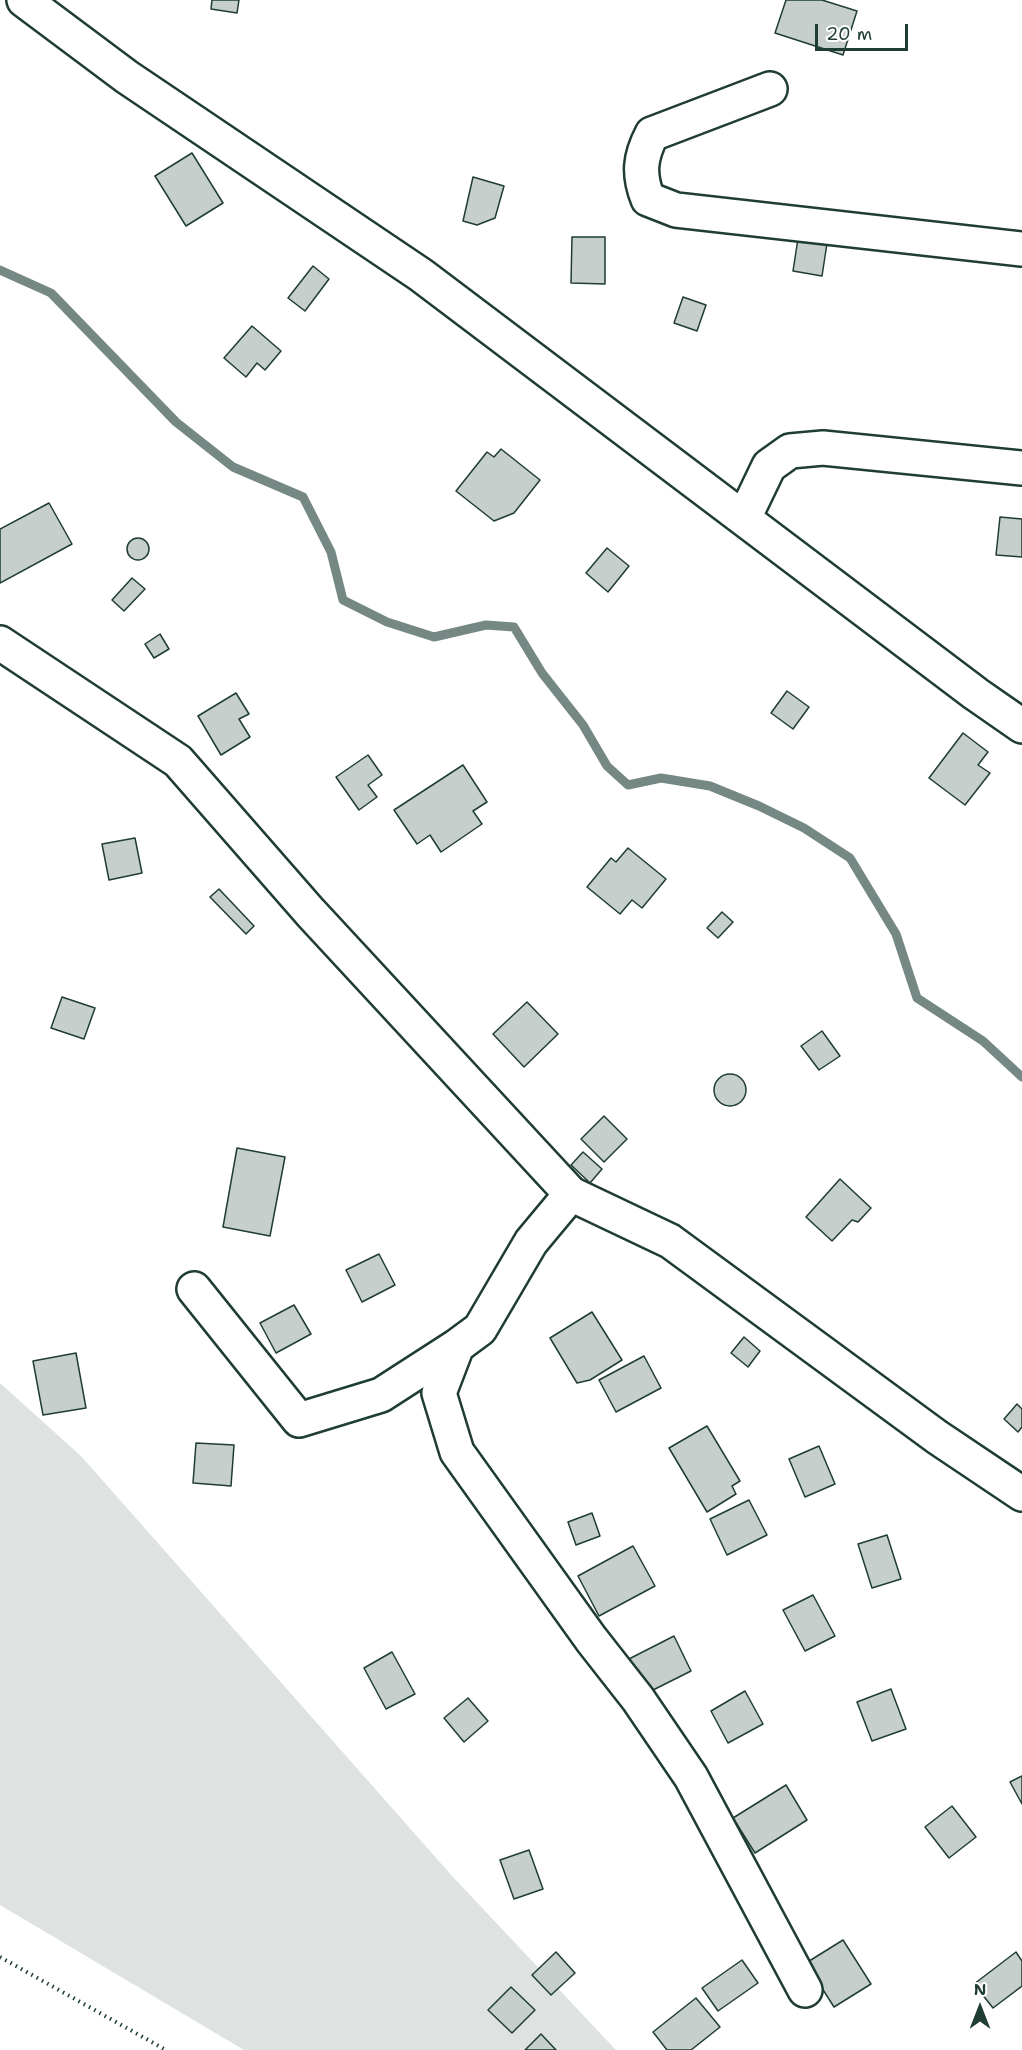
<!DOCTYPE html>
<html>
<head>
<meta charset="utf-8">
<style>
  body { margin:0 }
  #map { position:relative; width:1022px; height:2050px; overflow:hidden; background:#fff; font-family:"Shantell Sans",sans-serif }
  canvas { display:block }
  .north { position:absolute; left:950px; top:1978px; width:60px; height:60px; -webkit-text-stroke:4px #fff; paint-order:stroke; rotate:0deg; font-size:16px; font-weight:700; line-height:24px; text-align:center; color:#1f3d34 }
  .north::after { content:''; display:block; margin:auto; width:21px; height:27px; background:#1f3d34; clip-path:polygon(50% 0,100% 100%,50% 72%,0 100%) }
  .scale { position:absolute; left:815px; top:24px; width:93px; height:27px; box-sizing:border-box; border:3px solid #1f3d34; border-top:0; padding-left:8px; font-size:18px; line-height:21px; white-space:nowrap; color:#1f3d34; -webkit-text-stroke:4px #fff; paint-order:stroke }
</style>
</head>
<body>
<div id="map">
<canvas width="1022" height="2050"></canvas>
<div class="north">N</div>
<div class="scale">20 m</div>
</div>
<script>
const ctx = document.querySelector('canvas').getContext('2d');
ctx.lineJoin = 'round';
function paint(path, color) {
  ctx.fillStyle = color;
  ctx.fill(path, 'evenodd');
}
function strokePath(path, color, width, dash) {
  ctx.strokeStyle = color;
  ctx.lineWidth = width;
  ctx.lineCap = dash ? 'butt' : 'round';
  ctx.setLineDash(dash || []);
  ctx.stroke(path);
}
paint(new Path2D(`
  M0,1383L81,1456L453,1877L616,2050H244L0,1905Z`), '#dee3e2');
strokePath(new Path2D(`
  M0,270L51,293L176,422L233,467L303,497L331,552L343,600L387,622L434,637L486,625L514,627L542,673L583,725L607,766L628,785L661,778L710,786L759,806L804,828L850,858L896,934L917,998L983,1041L1022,1077`), '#758883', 9);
const building = new Path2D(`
  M212,0H239L237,13L211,9Z
  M786,0H822L857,11L843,55L775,33Z
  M192,153L223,203L186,226L155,176Z
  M473,177L504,186L495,218L477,225L463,221Z
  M799,232L828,237L822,276L793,271Z
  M572,237H605V284L571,283Z
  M313,266L329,279L305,311L288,298Z
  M683,297L706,305L697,331L674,323Z
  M252,326L281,351L265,370L257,363L246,377L224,358Z
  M501,449L540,480L514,513L494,521L456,491L487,452L494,457Z
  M49,503L72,544L0,583V529Z
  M1000,517L1022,519V557L996,555Z
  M127 549a11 11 0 1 1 22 0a11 11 0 1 1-22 0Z
  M607,548L629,566L608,592L586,573Z
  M132,578L145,589L124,611L112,600Z
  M160,634L169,649L154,658L145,644Z
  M787,691L809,707L793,729L771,713Z
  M236,693L249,714L239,719L250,737L221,755L198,716Z
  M963,733L988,752L978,765L990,773L965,805L929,778Z
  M368,755L382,775L368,785L377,797L359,810L336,777Z
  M463,765L487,802L473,811L482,824L441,852L430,835L417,844L394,810Z
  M135,838L142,873L109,880L102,844Z
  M628,848L666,879L642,908L632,900L620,914L587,887L611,858L616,862Z
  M219,889L254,926L246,934L210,897Z
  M722,912L733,922L718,938L707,928Z
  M62,997L95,1008L84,1039L51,1028Z
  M527,1002L558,1034L524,1067L493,1034Z
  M822,1031L840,1056L819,1070L801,1046Z
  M714 1090a16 16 0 1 1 32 0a16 16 0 1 1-32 0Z
  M604,1116L627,1139L604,1162L581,1139Z
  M237,1148L285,1157L270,1236L223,1227Z
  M583,1152L602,1169L590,1183L571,1165Z
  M840,1179L871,1208L858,1222L852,1220L832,1241L806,1217Z
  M379,1254L395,1285L362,1302L346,1270Z
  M294,1305L311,1334L276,1353L260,1323Z
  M592,1312L622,1360L590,1380L577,1383L550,1338Z
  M744,1337L760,1351L748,1367L731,1353Z
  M76,1353L86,1408L43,1415L33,1361Z
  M644,1356L661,1388L616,1412L599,1380Z
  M1017,1404L1022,1409V1427L1018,1432L1004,1419Z
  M707,1426L740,1481L732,1486L736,1494L707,1512L669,1448Z
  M196,1443L234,1445L231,1486L193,1483Z
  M819,1446L835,1484L805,1497L789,1459Z
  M749,1500L767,1535L727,1555L710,1519Z
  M592,1513L600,1536L576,1545L568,1522Z
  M887,1535L901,1579L872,1588L858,1544Z
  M633,1546L655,1586L599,1616L578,1576Z
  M813,1595L835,1636L805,1651L783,1610Z
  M674,1636L691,1671L643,1695L625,1661Z
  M392,1652L415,1694L386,1709L364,1668Z
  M891,1689L906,1729L872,1741L857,1702Z
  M745,1691L763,1724L728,1743L711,1711Z
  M468,1698L488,1721L464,1742L444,1718Z
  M1022,1776V1804L1010,1782Z
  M786,1785L807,1820L755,1853L733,1818Z
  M952,1806L976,1837L949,1858L925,1827Z
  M529,1850L543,1889L514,1899L500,1860Z
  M843,1940L871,1984L834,2007L806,1963Z
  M556,1952L575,1973L551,1995L532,1975Z
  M1016,1952L1022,1961V1986L993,2008L974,1984Z
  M742,1960L758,1983L718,2011L702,1988Z
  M511,1987L535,2010L512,2033L488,2010Z
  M696,1998L720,2027L691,2050H667L653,2032Z
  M541,2034L556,2050H525Z`);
paint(building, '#c7cfcc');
strokePath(building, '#1f3d34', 1.5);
const minor = new Path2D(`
  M24,0L127,77L421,275L976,694L1022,726
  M770,89L652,134C640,157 638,174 648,199L676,210L1022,249
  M744,518L769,466L790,451L823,448L1022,468
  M0,643L178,761L310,912L571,1194L670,1241L937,1437L1022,1494
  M194,1289L299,1420L381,1395L457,1346L480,1329L531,1242L571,1194
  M457,1346L439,1393L457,1452L591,1639L638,1699L691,1777L805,1990`);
strokePath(minor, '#1f3d34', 38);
strokePath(new Path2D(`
  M0,1957L166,2050`), '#1f3d34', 4, [1.5, 4.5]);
strokePath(minor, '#fff', 33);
</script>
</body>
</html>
